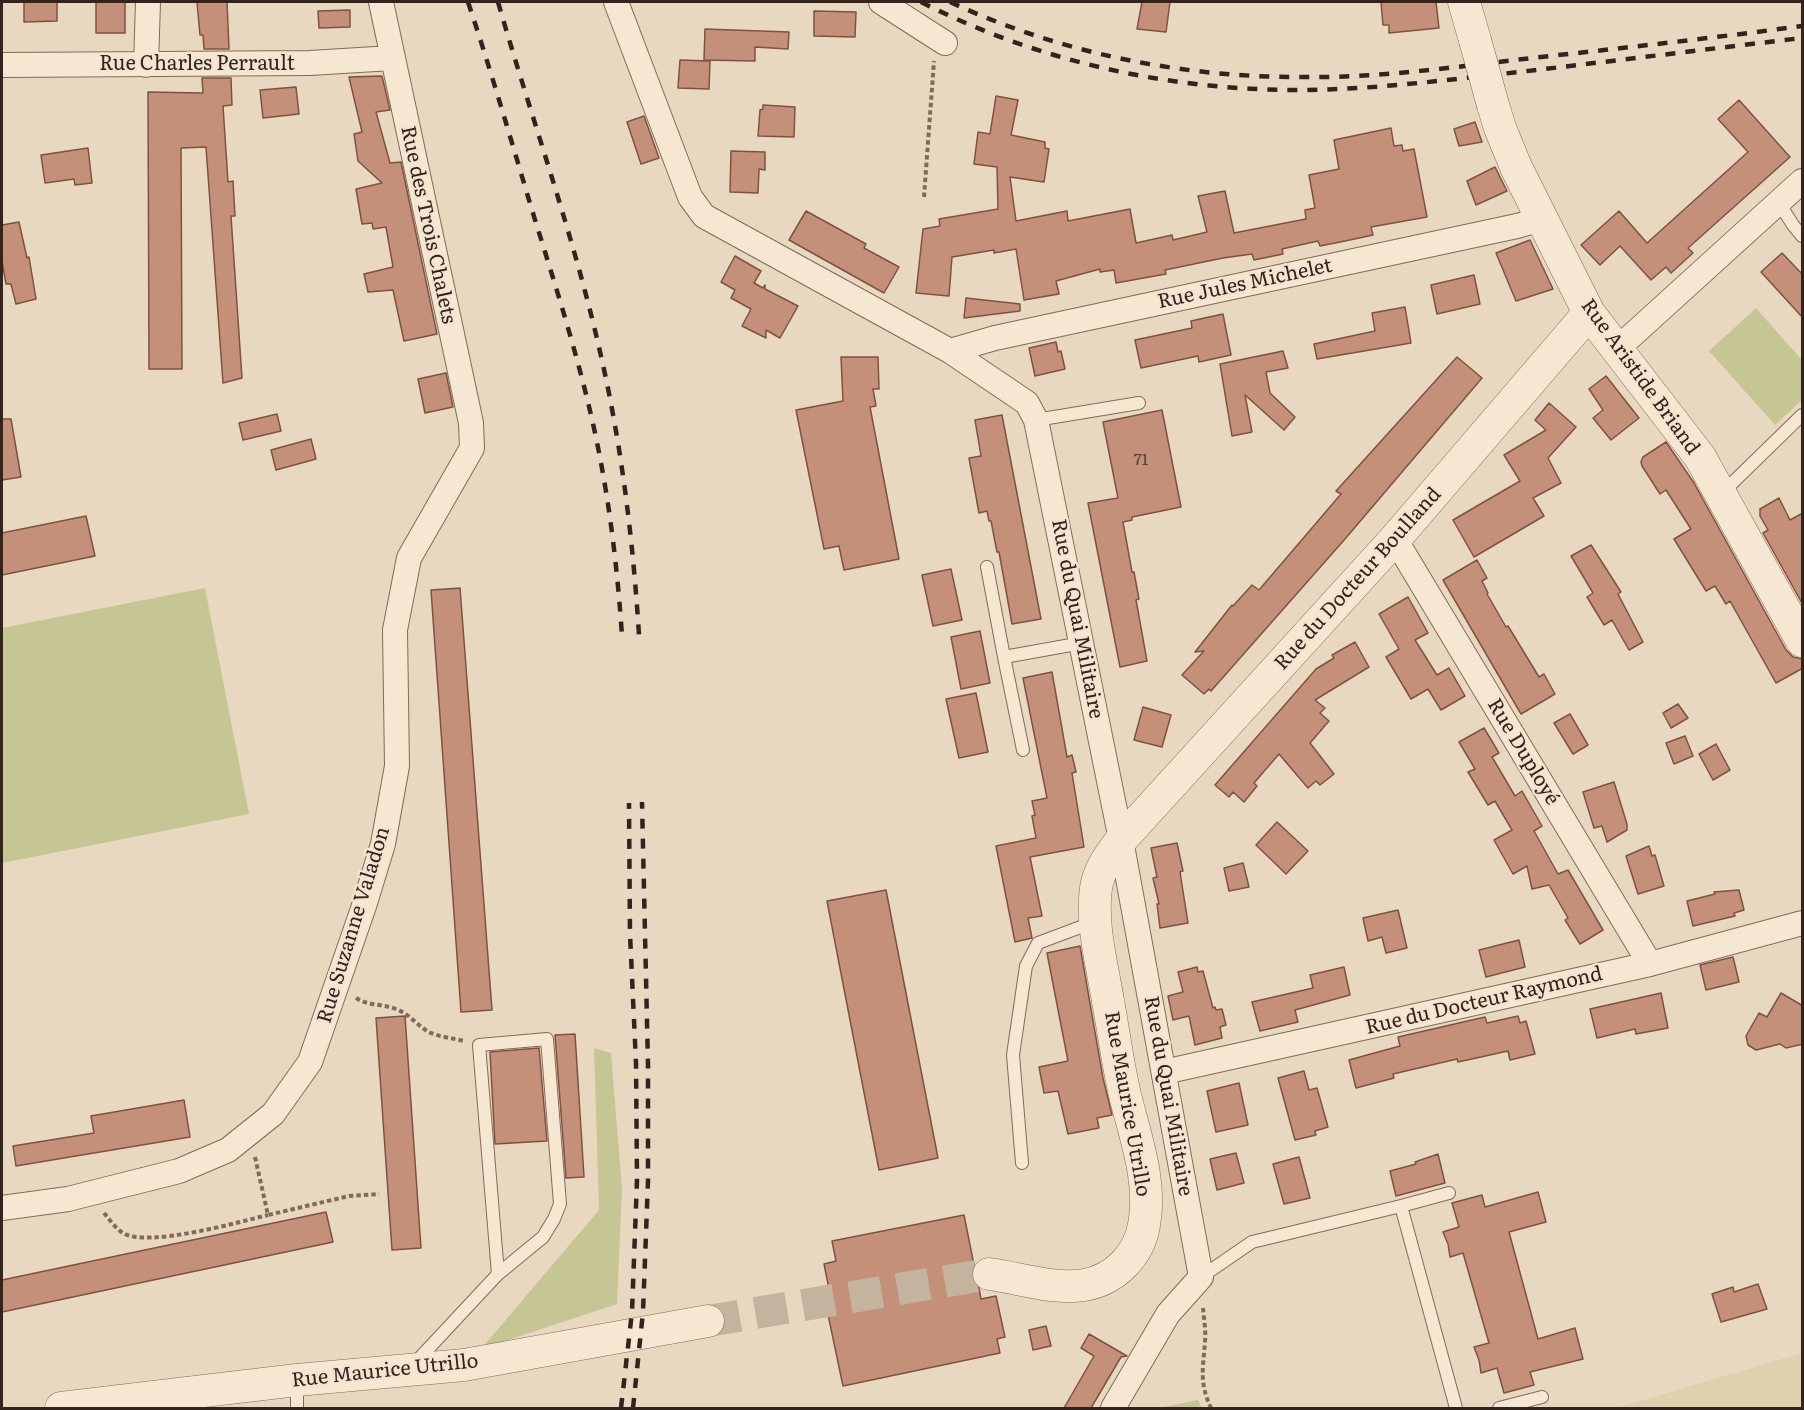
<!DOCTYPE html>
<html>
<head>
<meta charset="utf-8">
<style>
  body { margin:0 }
  #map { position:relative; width:1804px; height:1410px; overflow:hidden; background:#e9d8c0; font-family:Literata,serif }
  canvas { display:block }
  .frame { position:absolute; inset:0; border:3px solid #32241d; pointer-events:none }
</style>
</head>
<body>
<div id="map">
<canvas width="1804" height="1410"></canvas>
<div class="frame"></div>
</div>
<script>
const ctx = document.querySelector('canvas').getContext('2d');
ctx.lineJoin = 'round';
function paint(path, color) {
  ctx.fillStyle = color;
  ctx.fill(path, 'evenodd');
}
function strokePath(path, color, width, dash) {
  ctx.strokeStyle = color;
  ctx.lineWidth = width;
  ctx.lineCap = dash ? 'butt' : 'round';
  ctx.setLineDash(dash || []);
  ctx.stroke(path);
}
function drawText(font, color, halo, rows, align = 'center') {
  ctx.font = font + ' Literata,serif';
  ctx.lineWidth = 5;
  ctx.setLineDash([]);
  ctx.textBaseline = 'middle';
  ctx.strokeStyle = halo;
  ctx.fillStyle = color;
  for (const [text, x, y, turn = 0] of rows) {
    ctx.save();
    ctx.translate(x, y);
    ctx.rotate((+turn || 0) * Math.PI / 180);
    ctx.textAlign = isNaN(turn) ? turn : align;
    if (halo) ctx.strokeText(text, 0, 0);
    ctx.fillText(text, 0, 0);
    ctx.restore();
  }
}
paint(new Path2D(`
  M1802,1353V1408H1617Z`), '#ded1ae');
paint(new Path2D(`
  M1756,308L1802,360V400L1775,425L1709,351Z
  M205,588L249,814L2,863V628Z
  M594,1048L611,1053L622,1188L617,1304L481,1349L599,1210Z
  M1198,1400L1202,1408H1158Z`), '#c6c695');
const building = new Path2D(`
  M24,2H57V21L24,22Z
  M96,2H125V33H96Z
  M197,2H227L229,49H204L203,35H200Z
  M1142,2H1170L1166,32L1137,29Z
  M1381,2H1436L1439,28L1389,33V25H1383Z
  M350,10V27L319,28L318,11Z
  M814,11L856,12L855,37L814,36Z
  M705,29L789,32L788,49L755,47V61L704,60Z
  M680,60L710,61L709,89L678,88Z
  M382,76L390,110L376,112L390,163L401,162L437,334L404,341L393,290L368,292L364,274L393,267L386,227L373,229L372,223L362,224L356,189L382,183L358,161L354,134L362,132L349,77Z
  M202,78H231L232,105L223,106L228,182L233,181L235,216H231L242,378L223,383L206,147L181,148L182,369H149L148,92L203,93Z
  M296,87L299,114L263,118L260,90Z
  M996,96L1018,100L1011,135L1045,142V148L1049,149L1044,182L1010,177L1016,221L1067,211L1068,221L1130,209L1136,243L1172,235L1173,240L1207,232L1198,196L1225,191L1234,233L1306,219L1305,210L1315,208L1309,175L1339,169L1334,140L1391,128L1394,146L1402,145L1403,151L1414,149L1427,217L1371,227L1373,235L1345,241L1320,246L1318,241L1282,249L1283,254L1254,260L1252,254L1223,258L1165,270L1166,274L1116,283L1114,270L1100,272V269L1056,281L1059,294L1024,300L1016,249L994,253V250L952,257L949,296L916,293L923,229L940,226L939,219L998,209L997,167L974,164L978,132L990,134Z
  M1739,100L1790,157L1688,248L1693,253L1671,273L1666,267L1651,280L1620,246L1600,265L1581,245L1619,211L1647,243L1748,152L1718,119Z
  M763,105L795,107L794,137L758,136L760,110L763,109Z
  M644,116L659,158L641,164L627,122Z
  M1475,122L1482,142L1459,146L1454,129Z
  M88,148L92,183L75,185L74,179L45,183L41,155Z
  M731,151L765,152V170L759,169L758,193L730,192Z
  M1495,167L1507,191L1476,205L1467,181Z
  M806,211L866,244L864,248L899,267L884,293L789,240Z
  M19,222L27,258L29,257L36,299L16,304L11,284H6L2,261V225Z
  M1530,240L1553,289L1516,301L1496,253Z
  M1782,253L1803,275V318L1761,272Z
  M735,256L761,271L754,283L763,288L765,285V289L798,306L780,338L766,330V338L742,326L751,309L731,298L735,290L721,282Z
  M1474,275L1480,304L1437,314L1431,285Z
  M966,298L1020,304V311L964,318Z
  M1405,307L1411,343L1317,359L1314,344L1375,331L1372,313Z
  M1223,314L1231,355L1199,362L1198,356L1141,368L1135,340L1192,328L1191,321Z
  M1056,342L1058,352L1061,351L1065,369L1035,376L1029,348Z
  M1283,351L1288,368L1266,372L1270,393L1295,417L1284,430L1245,395L1252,432L1232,436L1220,364Z
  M841,357H878L879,389H873L876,406L870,407L899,559L844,570L839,546L824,549L796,410L843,401Z
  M1457,357L1482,378L1345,539L1211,691L1209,689L1204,694L1182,675L1204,651L1195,652L1232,605L1233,606L1252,585L1259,590L1341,494L1336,491Z
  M446,373L453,407L425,413L418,379Z
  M1606,376L1639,418L1611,440L1593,418L1603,410L1589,389Z
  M1549,403L1576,427L1548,458L1561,483L1533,498L1544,516L1474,557L1453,520L1520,481L1504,455L1546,430L1535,420Z
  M1162,410L1181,507L1132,517V520L1123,522L1132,572H1134L1139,599L1136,600L1147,661L1120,667L1088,503L1118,498L1103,422Z
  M277,414L281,431L243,440L239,423Z
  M1002,415L1041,619L1012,624L999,552H997L991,521H989L987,511L979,513L969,458L981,456L975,420Z
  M2,419H11L21,477L2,480Z
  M311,439L316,459L276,470L271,450Z
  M1666,442L1694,483L1786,650L1793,657L1803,659V668L1776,683L1730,601L1726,604L1715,586L1706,591L1674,539L1691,529L1666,490L1660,494L1642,466L1641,462L1643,457Z
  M1779,498L1790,520L1803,513V605L1763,533L1768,530L1760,516V509Z
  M86,516L95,556L2,575V533Z
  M1591,545L1621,592L1618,594L1643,642L1629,650L1612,620L1604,625L1587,597L1593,593L1571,556Z
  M1477,560L1487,578L1482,581L1488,593L1487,594L1506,627L1508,626L1539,677L1544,674L1555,694L1521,714L1443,580Z
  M951,569L962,620L933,626L922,575Z
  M460,588L492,1010L461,1012L431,590Z
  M1408,597L1428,633L1415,640L1437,675L1449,668L1465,696L1441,710L1428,689L1411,699L1386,657L1399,649L1379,614Z
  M980,631L990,683L961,689L951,637Z
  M1355,642L1369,667L1315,700L1325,708L1320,713L1329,721L1310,743L1334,774L1320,785L1316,781L1308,788L1279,754L1254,783L1257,786L1244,802L1233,792L1229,797L1215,785L1316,669L1334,658L1332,655Z
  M1052,672L1067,757L1072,755L1076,772L1072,773L1084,847L1030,857L1042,916L1028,918L1032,938L1015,942L996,846L1036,838L1032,816L1035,815L1032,801L1047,798L1023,678Z
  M976,693L988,752L959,758L946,699Z
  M1678,704L1688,718L1671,728L1663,713Z
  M1143,707L1171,715L1162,747L1134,740Z
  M1570,714L1588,745L1573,754L1554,723Z
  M1484,728L1499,753L1492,757L1515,796L1522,791L1542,826L1534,831L1558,874L1568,870L1603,930L1580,944L1565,920L1568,918L1549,885L1532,889L1527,866L1513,874L1494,840L1512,830L1495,801L1488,805L1468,772L1475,769L1459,742Z
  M1685,736L1693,756L1674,764L1666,743Z
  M1716,744L1730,770L1713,780L1699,754Z
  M1614,782L1627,824V830L1607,842L1602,826L1594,828L1583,792Z
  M1277,822L1308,851L1286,874L1256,845Z
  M1177,843L1183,871L1180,872L1188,923L1160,928L1157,904H1159L1153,878L1157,877L1151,848Z
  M1649,846L1652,856L1655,855L1664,886L1638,894L1626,856Z
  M1243,863L1249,887L1229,891L1224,868Z
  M886,890L938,1158L879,1170L827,901Z
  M1739,890L1744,910L1734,913L1735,916L1693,926L1687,901L1715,894L1714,892Z
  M1398,910L1407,948L1386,953L1382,937L1368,941L1363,918Z
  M1519,940L1525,967L1486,977L1479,950Z
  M1080,946L1103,1078L1112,1115L1097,1118L1099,1128L1068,1134L1058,1091L1044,1093L1039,1067L1068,1061L1047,953Z
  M1733,957L1739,982L1706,990L1700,965Z
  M1197,967L1198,972L1203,971L1213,1008L1215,1007L1216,1010L1222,1009L1226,1025L1220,1027L1222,1038L1195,1045L1189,1016L1173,1020L1168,996L1183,992L1178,972Z
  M1344,967L1350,995L1295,1010L1298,1022L1260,1031L1252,1002L1313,988L1310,975Z
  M1661,993L1668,1028L1636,1034L1635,1029L1597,1038L1590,1009Z
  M1781,993L1803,1006V1044L1786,1048L1780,1044L1756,1050L1748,1045L1746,1036L1759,1013L1767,1017Z
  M405,1016L421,1248L392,1250L376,1018Z
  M1518,1016L1520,1023L1526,1021L1535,1054L1510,1060L1508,1051L1458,1062L1457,1059L1393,1074L1394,1078L1356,1088L1349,1060L1400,1046L1398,1037L1485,1017L1487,1023Z
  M575,1034L584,1177L566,1178L555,1035Z
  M539,1048L547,1141L495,1144L490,1052Z
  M1304,1071L1309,1090L1317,1088L1328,1127L1315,1131L1316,1135L1295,1140L1278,1078Z
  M1239,1083L1248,1125L1216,1132L1207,1091Z
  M184,1100L190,1137L16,1166L13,1146L94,1133L91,1116Z
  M1236,1153L1244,1183L1217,1190L1210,1159Z
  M1438,1154L1445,1183L1396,1196L1390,1171L1416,1164L1415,1162Z
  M1299,1157L1310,1198L1284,1204L1273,1164Z
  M1538,1192L1546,1222L1509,1232L1538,1339L1575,1328L1583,1359L1530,1372L1534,1385L1504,1393L1497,1368L1481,1373L1479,1360L1474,1347L1489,1343L1463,1253L1450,1257L1448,1244L1443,1232L1459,1227L1452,1203L1482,1195L1485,1207Z
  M326,1212L333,1242L2,1312V1280Z
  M964,1215L974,1265L971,1272L972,1280L979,1288L981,1299L996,1296L1005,1337L997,1339L1000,1353L843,1386L826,1305L832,1304L824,1264L836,1261L832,1241Z
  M1758,1284L1767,1309L1721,1322L1712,1294L1733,1287L1734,1292Z
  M1046,1326L1051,1346L1033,1350L1029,1330Z
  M1089,1334L1127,1356L1121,1357L1091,1408H1064L1094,1356L1081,1348Z`);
paint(building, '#c59079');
strokePath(building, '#7e5242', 1.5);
strokePath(new Path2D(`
  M708,1321L989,1274`), '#c4b49f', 32, [32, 16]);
const service = new Path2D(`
  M1779,203L1793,225L1802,236
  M1036,420L1139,403
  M1721,494L1802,415
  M987,567L1004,657L1082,643
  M1004,657L1023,750
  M1022,1163L1013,1055L1026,966L1038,943L1094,922
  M1401,1206L1449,1193
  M1201,1277L1252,1242L1401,1206L1456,1408
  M414,1364L498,1274L543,1237L554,1219L560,1204L547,1039L479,1045L498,1274
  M297,1381V1408
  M1499,1408L1542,1397`);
const minor = new Path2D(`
  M616,2L690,197L704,216L950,351L1027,403L1036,420L1121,840L1201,1277L1168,1314L1113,1408
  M881,2L945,43
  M2,65L310,63L392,58
  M146,65L148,2
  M1617,349L1802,181
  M950,351L995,338L1517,226L1541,219
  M1395,539L1650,964
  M1164,1072L1650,964L1802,923
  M2,1208L68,1199L179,1171L228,1150L273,1114L310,1062L365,903L383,844L397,766L395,630L409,558L472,448L471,423L381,2`);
const tertiary = new Path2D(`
  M1464,2L1475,40
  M1493,105L1500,128L1516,167L1589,313L1700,457L1802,641
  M989,1274C1020,1278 1053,1290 1084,1285C1115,1280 1139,1255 1144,1225C1152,1183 1136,1139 1126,1099C1118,1067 1114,1033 1108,1001C1102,964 1091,925 1096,888C1099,869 1110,855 1121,840L1395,539L1589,313
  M61,1408L297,1380L464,1365L708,1321`);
strokePath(service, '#816a5a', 14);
strokePath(minor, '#816a5a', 26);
strokePath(tertiary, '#816a5a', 33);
strokePath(new Path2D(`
  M924,197L934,61
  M356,998C369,1006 383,1004 396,1009C409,1014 416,1024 427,1031C437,1037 453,1038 464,1041
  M255,1157L268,1215L349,1196L379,1194
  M104,1213C110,1220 115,1228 123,1233C147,1248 239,1222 268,1215
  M1203,1308C1204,1319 1206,1331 1205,1342C1203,1369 1199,1382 1211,1408`), '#816a5a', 4, [4.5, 3]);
strokePath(service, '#f5e7d2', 12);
strokePath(minor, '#f5e7d2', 24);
strokePath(tertiary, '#f5e7d2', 32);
strokePath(new Path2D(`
  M468,2C491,71 511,140 532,210C553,278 575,346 591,415C608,488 617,562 622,636
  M498,2C532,120 574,236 601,356C622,448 633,541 639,635
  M921,2C1037,61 1167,90 1297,90C1371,90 1445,80 1519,72C1613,61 1708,49 1802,38
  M950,2C1065,55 1189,79 1316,77C1388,77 1461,66 1532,58C1623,48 1713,38 1802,26
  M621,1408L632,1312L637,1180L636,1063L630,934L629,803
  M633,1408L643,1312L648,1181V1065L642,802`), '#32241d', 4.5, [10, 10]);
const tertiaryBridge = new Path2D(`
  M1475,40L1493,105`);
strokePath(tertiaryBridge, '#816a5a', 33, []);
strokePath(tertiaryBridge, '#f5e7d2', 32);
drawText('16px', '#573f34', null, [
  ["71",1141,460]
]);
drawText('20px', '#32241d', '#f2e4cf', [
  ["Rue Charles Perrault",197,64],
  ["Rue des Trois Chalets",428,225,78],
  ["Rue Jules Michelet",1245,284,-12],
  ["Rue Aristide Briand",1640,377,54],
  ["Rue du Docteur Boulland",1358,579,-48],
  ["Rue du Quai Militaire",1077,619,79],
  ["Rue Duployé",1523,752,59],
  ["Rue Suzanne Valadon",354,925,-73],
  ["Rue du Docteur Raymond",1484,1001,-13],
  ["Rue du Quai Militaire",1168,1096,80],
  ["Rue Maurice Utrillo",1127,1104,80],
  ["Rue Maurice Utrillo",385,1371,-6]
]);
</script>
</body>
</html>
